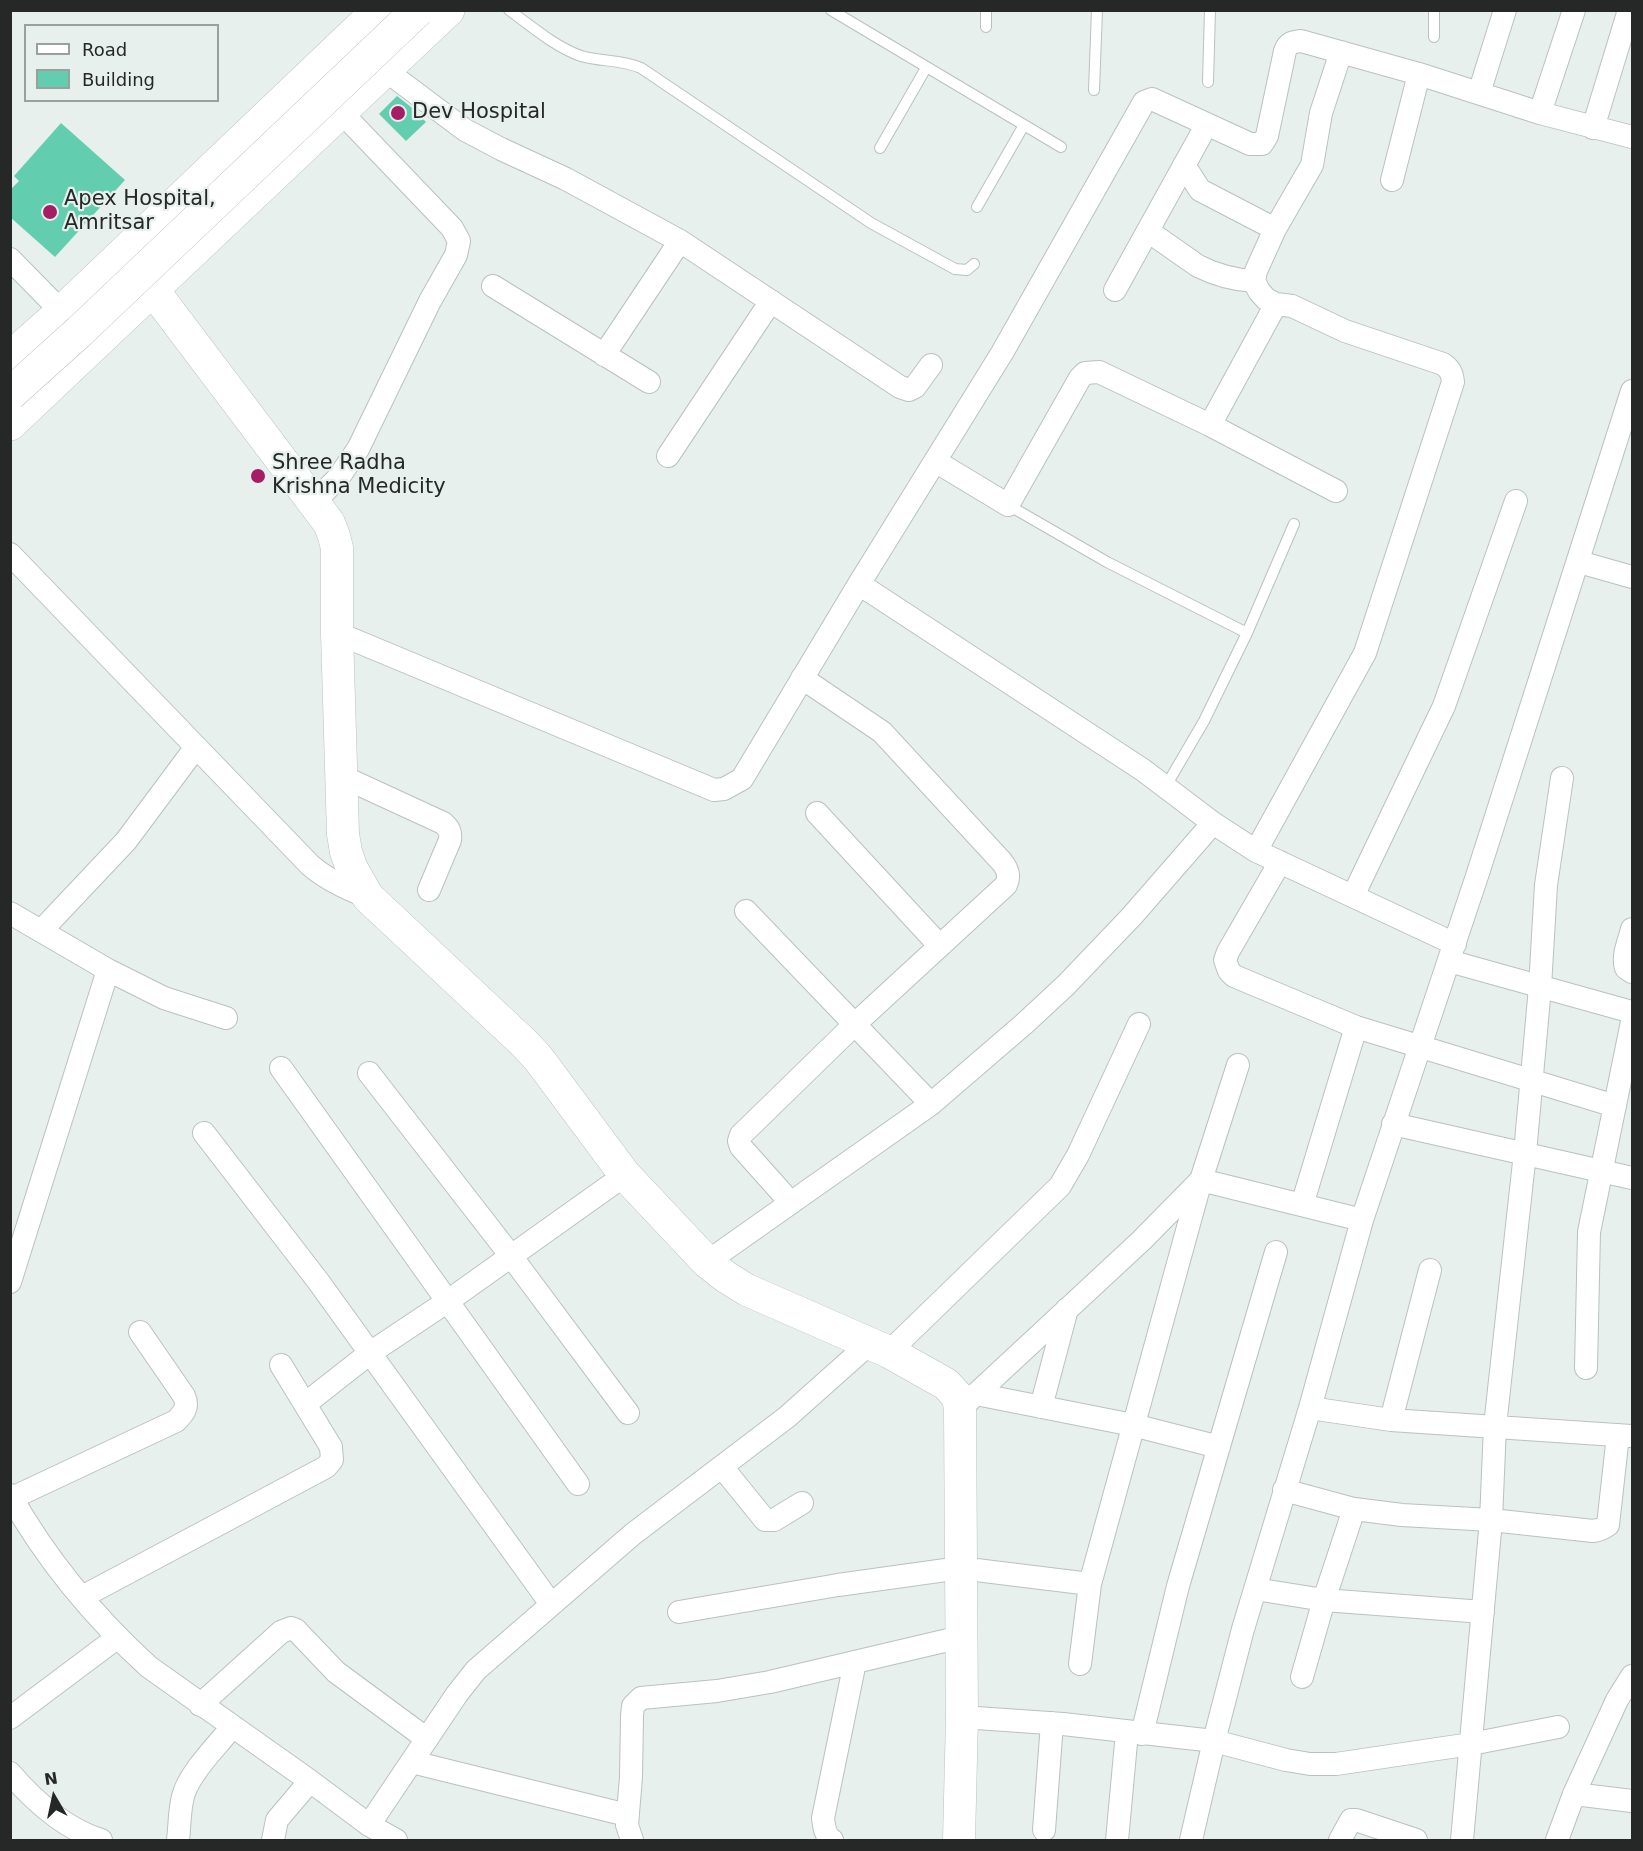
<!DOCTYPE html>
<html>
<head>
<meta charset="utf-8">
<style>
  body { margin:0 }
  #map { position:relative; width:1643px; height:1851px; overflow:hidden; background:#e7f0ed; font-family:"DejaVu Sans",sans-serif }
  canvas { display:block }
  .frame { position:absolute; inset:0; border:12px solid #252827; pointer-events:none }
  .legend { position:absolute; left:24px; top:24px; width:195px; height:78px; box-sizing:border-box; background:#e7f0ed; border:2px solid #99a09e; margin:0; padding:8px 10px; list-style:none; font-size:18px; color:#252827 }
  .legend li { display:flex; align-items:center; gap:12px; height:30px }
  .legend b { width:30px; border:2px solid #99a09e }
  .north { position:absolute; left:24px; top:1767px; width:60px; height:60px; -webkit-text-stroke:4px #e7f0ed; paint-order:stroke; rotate:351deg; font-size:16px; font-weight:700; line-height:24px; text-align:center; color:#252827 }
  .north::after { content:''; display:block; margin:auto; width:21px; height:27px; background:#252827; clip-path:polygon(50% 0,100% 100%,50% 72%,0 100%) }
</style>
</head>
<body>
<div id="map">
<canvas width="1643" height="1851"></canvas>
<div class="frame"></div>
<ul class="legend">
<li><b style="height:8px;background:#fff"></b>Road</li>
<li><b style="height:16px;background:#63ceaf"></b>Building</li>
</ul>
<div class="north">N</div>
</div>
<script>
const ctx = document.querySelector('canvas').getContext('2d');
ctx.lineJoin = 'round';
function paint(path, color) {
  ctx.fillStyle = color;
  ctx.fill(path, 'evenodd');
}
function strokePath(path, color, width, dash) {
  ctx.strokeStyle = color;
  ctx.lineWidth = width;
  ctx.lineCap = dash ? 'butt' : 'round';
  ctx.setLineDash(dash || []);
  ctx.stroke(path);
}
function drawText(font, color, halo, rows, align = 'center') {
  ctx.font = font + ' "DejaVu Sans",sans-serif';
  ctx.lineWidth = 4.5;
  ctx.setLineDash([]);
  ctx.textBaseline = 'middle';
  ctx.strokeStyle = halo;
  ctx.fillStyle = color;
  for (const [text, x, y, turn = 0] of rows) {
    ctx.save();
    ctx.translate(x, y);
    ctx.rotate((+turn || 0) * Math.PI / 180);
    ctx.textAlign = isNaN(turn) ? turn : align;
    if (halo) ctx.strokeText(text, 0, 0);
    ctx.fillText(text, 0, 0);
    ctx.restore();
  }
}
paint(new Path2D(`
  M397,96L411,107L426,122L406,141L379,114Z
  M61,123L125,180L55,257L10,217V190L19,181L14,176Z`), '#63ceaf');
const lane = new Path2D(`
  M509,10C531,26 555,47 581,56C601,62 621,59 641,68L871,223L955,269L967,270L974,264
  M831,10L1061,147
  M986,27V10
  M1434,37V10
  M1208,82L1210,10
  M1094,90L1097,10
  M880,148L926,68
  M977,207L1024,125
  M1008,505L1107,562L1247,633
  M1166,786L1204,721L1247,633L1294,524`);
const street = new Path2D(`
  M385,70L465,130L501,149L566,179L680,241L900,387L909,390L915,387L931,365
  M1479,93L1505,10
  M1540,113L1574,10
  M1593,128L1629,10
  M1184,165L1200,190L1275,229
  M1392,180L1419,74
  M1148,231L1198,266C1216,275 1234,280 1254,281
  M10,259L62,312
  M493,286L649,382
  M1115,290L1207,124
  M604,355L680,241
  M1210,425L1276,304
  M668,456L771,301
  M935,461L1008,505L1080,378L1085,373L1099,372L1210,425L1336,491
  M313,503L339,477L358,449L430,301L456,255L459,241L452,228L341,112
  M10,554L310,865C327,880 347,889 368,897
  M1579,562L1632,577
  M859,584L1143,770L1213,823L1256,851L1455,944
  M337,633L714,790L724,789L742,779L859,584L1002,353L1144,102L1152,99L1250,144H1262L1267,136L1285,51C1288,43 1292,42 1301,41L1419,74L1540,113L1632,137
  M341,776L443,823C449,828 451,832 450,840L429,890
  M817,813L939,945
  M1256,851L1365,653L1453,382C1452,373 1450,369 1443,364L1345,331L1292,306L1276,304L1266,299L1259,291L1254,281L1256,271L1275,229L1312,165L1321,113L1341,52
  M1280,862L1228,952L1225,960L1229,971L1234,976L1356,1027L1615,1106
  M1353,896L1444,706L1516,501
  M746,911L931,1104
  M10,913L108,970L10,1282
  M1632,929C1629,942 1622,955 1626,968L1632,972
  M41,931L126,841L196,747
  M1449,961L1632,1012
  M108,970L164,998L226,1018
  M281,1068L578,1484
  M369,1073L511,1256L628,1413
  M1393,1124L1632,1178
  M204,1133L318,1281L551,1604
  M791,1203L741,1147L739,1141L741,1135L855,1024L1006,885C1010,876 1008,870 1002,862L882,732L802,678
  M1302,1205L1356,1027
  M707,1262L931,1104L1024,1024L1066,985L1132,916L1213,823
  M889,1352L1060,1186L1078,1155L1139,1024
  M1586,1368L1589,1232L1632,1022
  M976,1394L1133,1425L1219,1447
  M305,1404L370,1353L448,1301L625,1175
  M1041,1407L1067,1309
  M1310,1408L1391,1420L1631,1436
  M960,1409L1142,1240L1201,1180L1362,1220
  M1391,1420L1430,1270
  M722,1467L765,1520H774L802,1503
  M1284,1490L1354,1509L1402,1515L1491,1520L1593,1531C1600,1530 1603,1529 1608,1525L1618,1435
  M10,1495C46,1559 95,1618 149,1667L310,1781L369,1825L396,1840
  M12,1498L176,1421C184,1413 189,1407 184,1396L140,1332
  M1255,1589L1324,1600L1483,1612
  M82,1597L326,1467L332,1460L331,1447L281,1365
  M679,1612L838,1585L960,1568L1090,1584
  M1080,1664L1090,1584L1201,1180L1238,1065
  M1302,1677L1324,1600L1354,1509
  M200,1705L281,1632L291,1628L296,1630L336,1672L427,1739
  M962,1717L1063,1724L1214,1741L1286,1760L1310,1764H1336L1471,1744L1558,1727
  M10,1718L118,1637
  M1142,1734L1178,1586L1276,1252
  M412,1762L627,1815
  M10,1773C35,1802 65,1829 101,1840
  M1574,1794L1632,1801
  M369,1825L457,1694L476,1670L633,1534L787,1417L870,1343
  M1044,1830L1052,1723
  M178,1840C180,1825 179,1808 184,1793C192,1770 217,1746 232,1727
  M273,1840L277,1820L310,1781
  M632,1840L627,1825L631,1777L632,1716L633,1706L641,1698L717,1691L770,1682L961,1637
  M832,1840C825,1836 824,1826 823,1818L855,1662
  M1117,1840L1127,1732
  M1191,1840L1214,1741L1243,1629L1310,1408L1362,1220L1478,873L1632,391
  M1340,1840L1351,1820H1356L1416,1840
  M1462,1840L1491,1520L1495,1426L1525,1153L1540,987L1546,885L1562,778
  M1557,1840L1574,1794L1617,1700L1632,1676`);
const secondary = new Path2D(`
  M134,269L153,290L329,523L334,536L337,548V633L343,834L346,852L352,869L368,897L524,1043L538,1058L625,1175L707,1262L726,1277L747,1290L889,1352L946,1384L958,1397L960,1409L962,1717L959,1840`);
const primary = new Path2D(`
  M10,358L62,312L379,10
  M10,424L448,10`);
strokePath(lane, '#b9c2be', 12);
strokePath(street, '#b9c2be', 24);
strokePath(secondary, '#b9c2be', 33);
strokePath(primary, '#b9c2be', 34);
strokePath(lane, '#fff', 10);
strokePath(street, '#fff', 22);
strokePath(secondary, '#fff', 32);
strokePath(primary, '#fff', 33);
const primaryBridge = new Path2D(`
  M10,394L80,331L418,10`);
strokePath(primaryBridge, '#b9c2be', 34, []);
strokePath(primaryBridge, '#fff', 33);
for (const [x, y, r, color] of [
  [398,113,8,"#a61d65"],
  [50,212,8,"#a61d65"],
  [258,476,8,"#a61d65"]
]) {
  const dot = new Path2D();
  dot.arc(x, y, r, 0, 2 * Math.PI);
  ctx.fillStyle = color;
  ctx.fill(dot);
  strokePath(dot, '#e7f0ed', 2);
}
drawText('21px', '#252827', '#e7f0ed', [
  ["Dev Hospital",412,113],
  ["Apex Hospital,",64,200],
  ["Amritsar",64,224],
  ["Shree Radha",272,464],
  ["Krishna Medicity",272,488]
], 'left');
</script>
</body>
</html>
